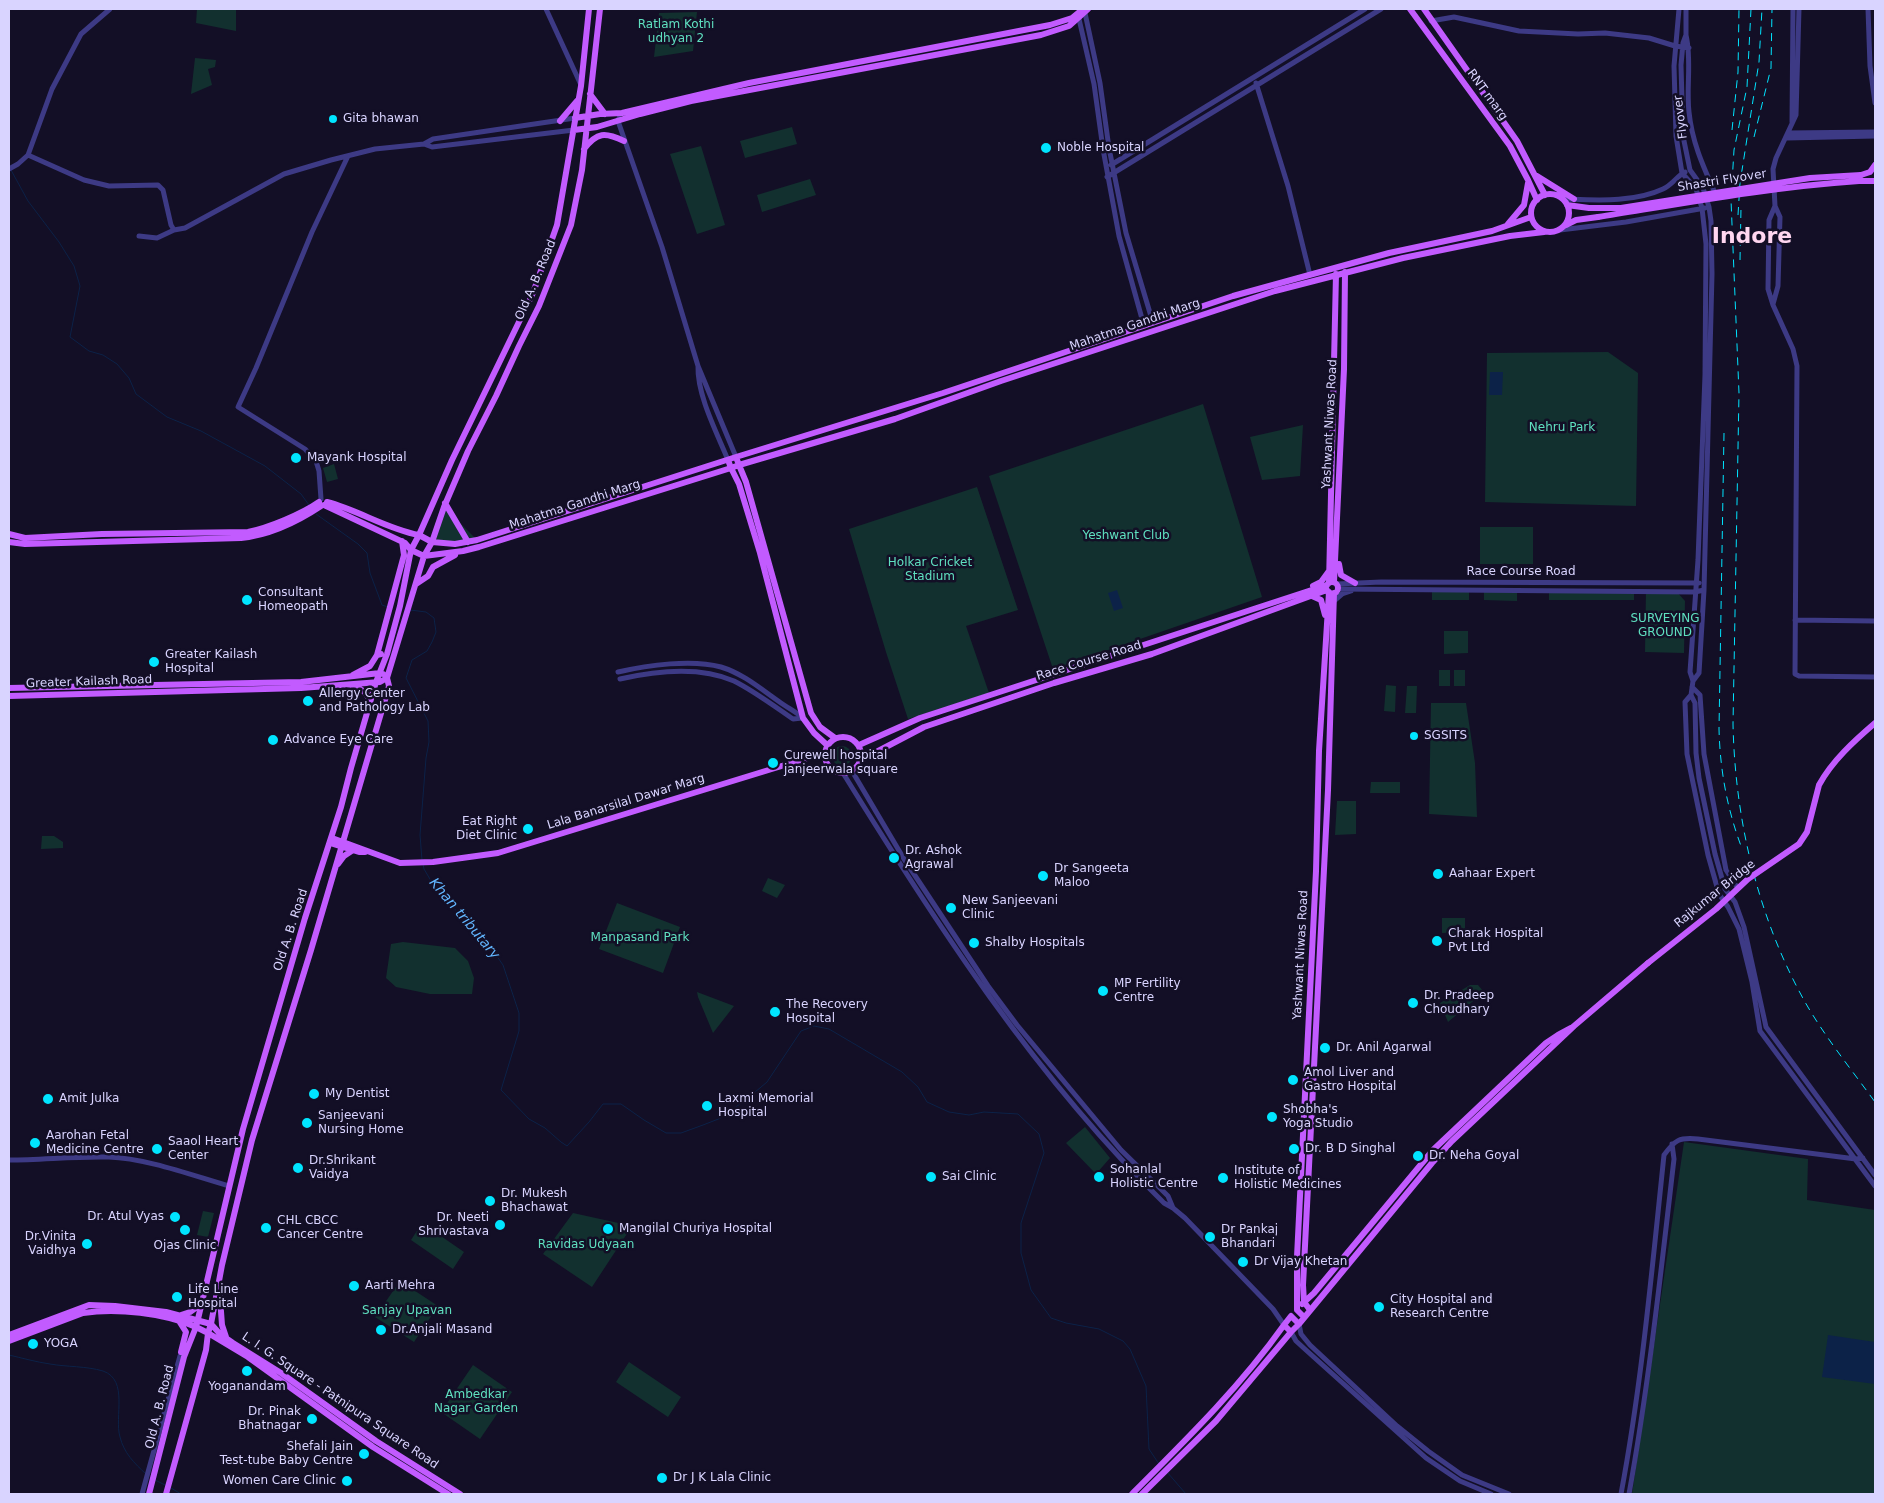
<!DOCTYPE html>
<html>
<head>
<meta charset="utf-8">
<style>
  body { margin:0 }
  #map { position:relative; width:1884px; height:1503px; overflow:hidden; background:#130f26; font-family:"DejaVu Sans",sans-serif }
  canvas { display:block }
  .frame { position:absolute; inset:0; border:10px solid #d9d4ff; pointer-events:none }
</style>
</head>
<body>
<div id="map">
<canvas width="1884" height="1503"></canvas>
<div class="frame"></div>
</div>
<script>
const ctx = document.querySelector('canvas').getContext('2d');
ctx.lineJoin = 'round';
function paint(path, color) {
  ctx.fillStyle = color;
  ctx.fill(path, 'evenodd');
}
function strokePath(path, color, width, dash) {
  ctx.strokeStyle = color;
  ctx.lineWidth = width;
  ctx.lineCap = dash ? 'butt' : 'round';
  ctx.setLineDash(dash || []);
  ctx.stroke(path);
}
function drawText(font, color, halo, rows, align = 'center') {
  ctx.font = font + ' "DejaVu Sans",sans-serif';
  ctx.lineWidth = 5;
  ctx.setLineDash([]);
  ctx.textBaseline = 'middle';
  ctx.strokeStyle = halo;
  ctx.fillStyle = color;
  for (const [text, x, y, turn = 0] of rows) {
    ctx.save();
    ctx.translate(x, y);
    ctx.rotate((+turn || 0) * Math.PI / 180);
    ctx.textAlign = isNaN(turn) ? turn : align;
    if (halo) ctx.strokeText(text, 0, 0);
    ctx.fillText(text, 0, 0);
    ctx.restore();
  }
}
paint(new Path2D(`
  M197,9H236V31L196,23Z
  M697,12L693,51L654,57L659,13Z
  M195,58L216,60L215,67L208,69L212,85L191,94Z
  M792,127L797,144L745,158L740,141Z
  M701,146L725,225L697,234L670,154Z
  M810,179L816,195L762,212L757,195Z
  M1608,352L1638,373L1636,506L1485,502L1487,353Z
  M1203,404L1262,597L1053,669L989,476Z
  M1303,425L1300,476L1262,480L1250,437Z
  M334,464L338,479L327,482L323,468Z
  M977,487L1018,610L966,626L989,693L908,719L886,652L849,529Z
  M444,507L477,540L432,542Z
  M1480,527H1533V564H1480Z
  M1432,588L1469,589V600H1432Z
  M1484,589H1517V601L1484,600Z
  M1549,589L1634,590V600H1549Z
  M1646,590L1677,592L1685,601L1684,653L1645,652Z
  M1444,631H1468V653L1444,654Z
  M1439,670H1450V686H1439Z
  M1454,670H1465V686H1454Z
  M1386,685L1396,686L1395,712L1384,711Z
  M1407,686H1417L1416,713H1405Z
  M1431,703H1466L1475,763L1477,817L1429,814Z
  M832 756a10 10 0 1 1 20 0a10 10 0 1 1-20 0Z
  M1371,782H1400V793H1370Z
  M1337,801H1356V834L1335,835Z
  M42,836H54L63,842V848L41,849Z
  M768,878L785,885L777,898L762,891Z
  M617,903L680,927L663,973L599,949Z
  M1442,918H1465V932L1442,933Z
  M403,942L455,948L468,961L474,978L472,994H430L396,987L386,978L391,944Z
  M1470,985H1478L1484,992L1448,1022L1440,1003Z
  M697,992L734,1006L713,1033L698,997Z
  M1085,1127L1110,1158L1096,1174L1066,1143Z
  M1684,1142L1808,1159L1807,1200L1875,1210L1874,1494H1632Z
  M203,1211L214,1213L208,1237L197,1235Z
  M573,1213L632,1226L592,1287L543,1254Z
  M422,1223L464,1252L453,1269L411,1240Z
  M400,1281L438,1306L414,1342L375,1317Z
  M629,1362L681,1397L668,1417L616,1382Z
  M473,1365L512,1392L480,1439L441,1412Z`), '#12302f');
paint(new Path2D(`
  M1490,372H1503L1502,395H1489Z
  M1117,590L1123,608L1114,611L1108,593Z
  M1828,1335L1875,1342V1384L1822,1377Z`), '#0c2248');
strokePath(new Path2D(`
  M11,170L28,201L59,242L74,266L80,286L70,337L89,351L103,355L117,364L129,378L136,394L167,417L201,431L265,466L301,494L309,505
  M316,514L358,544L367,553L370,573L382,605L388,607
  M410,610L426,612L434,618L436,632L432,642L427,651L412,660L406,678L428,721L429,742L426,758L420,835L422,860
  M423,864L424,869L437,891L487,942L503,965L519,1013V1031L501,1090L529,1119L545,1128L561,1142L567,1146L589,1122L603,1104H621L644,1120L666,1133H681L703,1125L721,1118L748,1098L767,1082L801,1031L814,1026L829,1029L902,1072L918,1087L927,1102L949,1112L969,1115L984,1112L1018,1114L1039,1134L1044,1153L1021,1223V1253L1031,1290L1051,1318L1066,1323L1099,1329L1123,1341L1130,1349L1146,1386L1149,1449L1159,1464
  M9,1355C22,1358 36,1362 50,1364C67,1367 86,1366 103,1371C129,1380 114,1417 120,1437C124,1453 134,1463 146,1474
  M1167,1472L1186,1494
  M155,1480L165,1485
  M171,1488L181,1494`), '#0c2248', 1);
strokePath(new Path2D(`
  M546,9L581,85
  M1086,9L1085,13L1100,83L1109,148L1126,233L1153,323
  M1679,9L1674,66L1676,136L1682,173L1696,189L1702,208L1706,244L1705,375L1698,560L1690,672L1693,681L1691,695L1685,702L1687,754L1708,855L1719,894L1728,907L1739,929L1752,982L1760,1031L1875,1186
  M1686,9V35L1683,43L1681,65L1683,136L1690,170L1703,188L1709,207L1711,221L1712,274L1704,590L1699,673L1693,681
  M1868,9L1870,66L1875,103
  M1080,16L1079,19L1094,84L1103,149L1119,236L1144,326
  M1431,21L1454,17L1519,31L1578,34L1605,33L1649,38L1675,46L1689,48
  M1686,35C1692,60 1686,87 1689,112C1692,142 1703,166 1715,193
  M1256,83L1288,186L1310,275
  M619,118L618,121L662,247L698,366L736,457
  M1792,122L1793,9
  M1789,133L1875,132
  M1787,138L1875,136
  M424,144L433,139L575,118
  M28,155L84,180L109,186L158,185L163,190L171,225L174,230
  M1111,165L1365,9
  M9,169L18,164L28,155L52,89L81,34L110,9
  M1107,177L1381,9
  M1563,199C1595,200 1633,203 1663,189C1672,185 1677,176 1685,172
  M1775,206L1769,220L1768,289L1773,305L1793,349L1797,366L1795,674L1799,676L1875,677
  M1560,230L1626,222L1705,208
  M139,236L157,238L174,230L185,228L284,174L331,160L375,149L424,144L432,147L574,130
  M1773,304L1778,286L1780,217L1775,206L1773,169L1776,158L1796,115L1799,9
  M698,366C697,395 717,433 728,460
  M321,499L319,471L316,461L305,449L238,407L256,368L312,232L348,156
  M1337,584L1381,582L1699,583
  M1338,589L1695,592L1704,590
  M1334,601L1342,594L1351,591
  M1795,620L1875,621
  M618,672C648,665 692,659 721,667C744,674 762,690 781,703C788,708 796,712 803,718
  M620,679C655,671 700,666 734,681C754,691 774,706 793,719L802,718
  M1692,687L1700,695L1704,754L1726,870L1737,887
  M1691,695L1695,703L1696,753L1699,778L1715,854L1725,889L1735,902L1744,927L1766,1027L1875,1175
  M852,771L904,859L988,986L1017,1025L1121,1150L1168,1196L1173,1208
  M843,773C937,925 1035,1077 1164,1203L1173,1208L1185,1218L1273,1309L1284,1325
  M9,1160C42,1160 76,1156 109,1157C145,1158 194,1176 229,1186
  M1299,1324L1301,1334L1310,1345L1397,1426L1428,1451L1462,1475L1509,1494
  M1291,1332L1296,1341L1307,1351L1426,1458L1460,1481L1491,1494
  M142,1494L180,1356
  M1621,1494C1642,1382 1652,1269 1664,1155C1675,1140 1679,1137 1698,1139L1856,1159L1863,1158
  M1629,1494C1649,1383 1661,1271 1674,1159L1672,1144`), '#3d3a85', 5);
strokePath(new Path2D(`
  M600,9L582,170L571,225L539,306L519,346L496,396L468,451L444,507L432,542L455,544L477,540L736,457L739,465L731,468L728,460
  M1410,9L1510,146L1528,180L1537,200
  M1424,9L1517,141L1545,195
  M590,94L605,114
  M575,118L600,114L622,113L749,83L1050,25L1072,18L1083,9
  M560,121L577,101
  M574,130L597,127L640,114L691,101L1041,35L1069,26L1088,9
  M584,149C597,132 605,132 624,141
  M1861,175L1870,172L1875,165
  M1537,176L1574,199
  M1859,181H1875
  M1531 213a19 19 0 1 1 38 0a19 19 0 1 1-38 0Z
  M1567,205L1589,208H1621
  M1508,224L1524,205L1528,183
  M1566,225L1576,220L1598,217
  M736,457L943,393L1233,296L1389,253L1492,231L1531,217
  M327,502C358,510 387,529 419,535L452,460L533,293L557,225L581,86L589,9
  M445,503L468,542
  M9,534L25,538L102,534L248,532C268,528 302,514 319,502
  M9,542L25,544L241,538C270,535 297,522 321,506
  M1339,564L1341,575L1355,583
  M1334,582L1344,369L1345,272
  M1326 588a6 6 0 1 1 12 0a6 6 0 1 1-12 0Z
  M1329,583L1336,274
  M416,584L428,576L433,567L455,555
  M1313,586L1321,582L1329,571
  M1312,596L1321,600L1325,615
  M377,655L404,555L402,541
  M353,675L370,666L377,655L381,654
  M350,685C361,689 369,691 369,704
  M9,688L301,682L380,673L383,674
  M9,696L301,688L380,682L387,678
  M825 755a18 18 0 1 1 36 0a18 18 0 1 1-36 0Z
  M835,738L820,727L811,713L746,482L739,465L895,419L1001,381L1275,291L1403,258L1510,236L1544,232
  M859,745L920,718L1327,585
  M861,760L924,727L1054,683L1152,654L1327,590
  M332,838L400,863L433,862L498,853L824,753
  M330,843L359,852H365
  M338,864L344,856L353,850
  M219,1284L222,1325L226,1337
  M1302,1304L1314,1293L1433,1150L1546,1043L1558,1035L1571,1028
  M1310,1310L1304,1302L1303,1285L1328,790L1334,593
  M181,1315L190,1312L201,1304
  M1304,1317L1297,1310V1257L1316,871L1319,751L1329,592
  M179,1321L186,1332L181,1352
  M1299,1324L1291,1316L1284,1325L1291,1332L1299,1324L1432,1163L1452,1141L1574,1026L1648,963
  M9,1335L89,1305L115,1306L166,1312L211,1324L208,1333L196,1327L198,1319L243,1129L305,918L341,807L351,768L376,682L387,654L400,606L411,550L419,535L432,542L424,556L411,550L405,543L324,505
  M9,1341L83,1313C117,1308 164,1313 196,1327L184,1357L149,1494
  M166,1494L206,1350L208,1333L248,1357L373,1447L448,1494
  M460,1494L376,1441L281,1373L233,1343L220,1334L211,1324L222,1265L252,1140L311,950L387,693L389,686L387,678L424,556L463,551L479,547L731,468L739,484L760,553L803,718L814,733L827,745
  M1132,1494C1186,1440 1240,1387 1284,1325
  M1142,1494L1216,1421L1291,1332`), '#c25bff', 6);
strokePath(new Path2D(`
  M1751,9L1747,87L1734,150L1731,200L1739,393L1733,724C1735,820 1758,918 1805,1002C1825,1037 1851,1069 1875,1102
  M1732,130L1738,72L1739,9
  M1754,137L1771,68L1772,9
  M1738,215L1740,183L1759,62L1762,9
  M1740,260L1741,208
  M1724,433L1719,729C1720,770 1727,808 1741,846`), '#00e5ff', 1, [8, 6]);
strokePath(new Path2D(`
  M1621,208L1810,178L1861,175
  M1598,217C1685,203 1771,187 1859,181
  M1648,963L1716,909L1748,879L1799,844L1807,832L1819,785C1832,761 1854,741 1875,723`), '#c25bff', 6);
for (const [x, y, r, color] of [
  [333,119,5,"#00e5ff"],
  [1046,148,6,"#00e5ff"],
  [296,458,6,"#00e5ff"],
  [247,600,6,"#00e5ff"],
  [154,662,6,"#00e5ff"],
  [308,701,6,"#00e5ff"],
  [1414,736,5,"#00e5ff"],
  [273,740,6,"#00e5ff"],
  [773,763,6,"#00e5ff"],
  [528,829,6,"#00e5ff"],
  [894,858,6,"#00e5ff"],
  [1438,874,6,"#00e5ff"],
  [1043,876,6,"#00e5ff"],
  [951,908,6,"#00e5ff"],
  [1437,941,6,"#00e5ff"],
  [974,943,6,"#00e5ff"],
  [1103,991,6,"#00e5ff"],
  [1413,1003,6,"#00e5ff"],
  [775,1012,6,"#00e5ff"],
  [1325,1048,6,"#00e5ff"],
  [1293,1080,6,"#00e5ff"],
  [314,1094,6,"#00e5ff"],
  [48,1099,6,"#00e5ff"],
  [707,1106,6,"#00e5ff"],
  [1272,1117,6,"#00e5ff"],
  [307,1123,6,"#00e5ff"],
  [35,1143,6,"#00e5ff"],
  [157,1149,6,"#00e5ff"],
  [1294,1149,6,"#00e5ff"],
  [1418,1156,6,"#00e5ff"],
  [298,1168,6,"#00e5ff"],
  [931,1177,6,"#00e5ff"],
  [1099,1177,6,"#00e5ff"],
  [1223,1178,6,"#00e5ff"],
  [490,1201,6,"#00e5ff"],
  [175,1217,6,"#00e5ff"],
  [500,1225,6,"#00e5ff"],
  [266,1228,6,"#00e5ff"],
  [608,1229,6,"#00e5ff"],
  [185,1230,6,"#00e5ff"],
  [1210,1237,6,"#00e5ff"],
  [87,1244,6,"#00e5ff"],
  [1243,1262,6,"#00e5ff"],
  [354,1286,6,"#00e5ff"],
  [177,1297,6,"#00e5ff"],
  [1379,1307,6,"#00e5ff"],
  [381,1330,6,"#00e5ff"],
  [33,1344,6,"#00e5ff"],
  [247,1371,6,"#00e5ff"],
  [312,1419,6,"#00e5ff"],
  [364,1454,6,"#00e5ff"],
  [662,1478,6,"#00e5ff"],
  [347,1481,6,"#00e5ff"]
]) {
  const dot = new Path2D();
  dot.arc(x, y, r, 0, 2 * Math.PI);
  ctx.fillStyle = color;
  ctx.fill(dot);
  strokePath(dot, '#130f26', 2);
}
drawText('12px', '#5fe0c0', '#130f26', [
  ["Ratlam Kothi",676,25],
  ["udhyan 2",676,39],
  ["Nehru Park",1562,428],
  ["Yeshwant Club",1126,536],
  ["Holkar Cricket",930,563],
  ["Stadium",930,577],
  ["SURVEYING",1665,619],
  ["GROUND",1665,633],
  ["Manpasand Park",640,938],
  ["Ravidas Udyaan",586,1245],
  ["Sanjay Upavan",407,1311],
  ["Ambedkar",476,1395],
  ["Nagar Garden",476,1409]
]);
drawText('12px', '#d9d4ff', '#130f26', [
  ["RNT marg",1487,95,54],
  ["Flyover",1681,117,-97],
  ["Shastri Flyover",1722,181,-9],
  ["Old A. B. Road",536,280,-67],
  ["Mahatma Gandhi Marg",1135,325,-19],
  ["Yashwant Niwas Road",1330,424,-87],
  ["Mahatma Gandhi Marg",575,505,-18],
  ["Race Course Road",1521,572],
  ["Race Course Road",1089,661,-17],
  ["Greater Kailash Road",89,682,-2],
  ["Lala Banarsilal Dawar Marg",626,802,-17],
  ["Rajkumar Bridge",1715,894,-39],
  ["Old A. B. Road",291,930,-72],
  ["Yashwant Niwas Road",1301,955,-87],
  ["L. I. G. Square - Patnipura Square Road",340,1401,34],
  ["Old A. B. Road",160,1407,-76]
]);
drawText('12px', '#d9d4ff', '#130f26', [
  ["Gita bhawan",343,119],
  ["Noble Hospital",1057,148],
  ["Mayank Hospital",307,458],
  ["Consultant",258,593],
  ["Homeopath",258,607],
  ["Greater Kailash",165,655],
  ["Hospital",165,669],
  ["Allergy Center",319,694],
  ["and Pathology Lab",319,708],
  ["SGSITS",1424,736],
  ["Advance Eye Care",284,740],
  ["Curewell hospital",784,756],
  ["janjeerwala square",784,770],
  ["Eat Right",517,822,"right"],
  ["Diet Clinic",517,836,"right"],
  ["Dr. Ashok",905,851],
  ["Agrawal",905,865],
  ["Dr Sangeeta",1054,869],
  ["Maloo",1054,883],
  ["Aahaar Expert",1449,874],
  ["New Sanjeevani",962,901],
  ["Clinic",962,915],
  ["Charak Hospital",1448,934],
  ["Pvt Ltd",1448,948],
  ["Shalby Hospitals",985,943],
  ["MP Fertility",1114,984],
  ["Centre",1114,998],
  ["Dr. Pradeep",1424,996],
  ["Choudhary",1424,1010],
  ["The Recovery",786,1005],
  ["Hospital",786,1019],
  ["Dr. Anil Agarwal",1336,1048],
  ["Amol Liver and",1304,1073],
  ["Gastro Hospital",1304,1087],
  ["My Dentist",325,1094],
  ["Amit Julka",59,1099],
  ["Laxmi Memorial",718,1099],
  ["Hospital",718,1113],
  ["Shobha's",1283,1110],
  ["Yoga Studio",1283,1124],
  ["Sanjeevani",318,1116],
  ["Nursing Home",318,1130],
  ["Aarohan Fetal",46,1136],
  ["Medicine Centre",46,1150],
  ["Saaol Heart",168,1142],
  ["Center",168,1156],
  ["Dr. B D Singhal",1305,1149],
  ["Dr. Neha Goyal",1429,1156],
  ["Dr.Shrikant",309,1161],
  ["Vaidya",309,1175],
  ["Sohanlal",1110,1170],
  ["Holistic Centre",1110,1184],
  ["Institute of",1234,1171],
  ["Holistic Medicines",1234,1185],
  ["Sai Clinic",942,1177],
  ["Dr. Mukesh",501,1194],
  ["Bhachawat",501,1208],
  ["Dr. Atul Vyas",164,1217,"right"],
  ["Dr. Neeti",489,1218,"right"],
  ["Shrivastava",489,1232,"right"],
  ["CHL CBCC",277,1221],
  ["Cancer Centre",277,1235],
  ["Mangilal Churiya Hospital",619,1229],
  ["Dr Pankaj",1221,1230],
  ["Bhandari",1221,1244],
  ["Dr.Vinita",76,1237,"right"],
  ["Vaidhya",76,1251,"right"],
  ["Ojas Clinic",185,1246,"center"],
  ["Dr Vijay Khetan",1254,1262],
  ["Aarti Mehra",365,1286],
  ["Life Line",188,1290],
  ["Hospital",188,1304],
  ["City Hospital and",1390,1300],
  ["Research Centre",1390,1314],
  ["Dr.Anjali Masand",392,1330],
  ["YOGA",44,1344],
  ["Yoganandam",247,1387,"center"],
  ["Dr. Pinak",301,1412,"right"],
  ["Bhatnagar",301,1426,"right"],
  ["Shefali Jain",353,1447,"right"],
  ["Test-tube Baby Centre",353,1461,"right"],
  ["Dr J K Lala Clinic",673,1478],
  ["Women Care Clinic",336,1481,"right"]
], 'left');
drawText('italic 14px', '#62b6ff', '#130f26', [
  ["Khan tributary",464,919,50]
]);
drawText('bold 22px', '#ffd6f0', '#130f26', [
  ["Indore",1752,237]
]);
</script>
</body>
</html>
